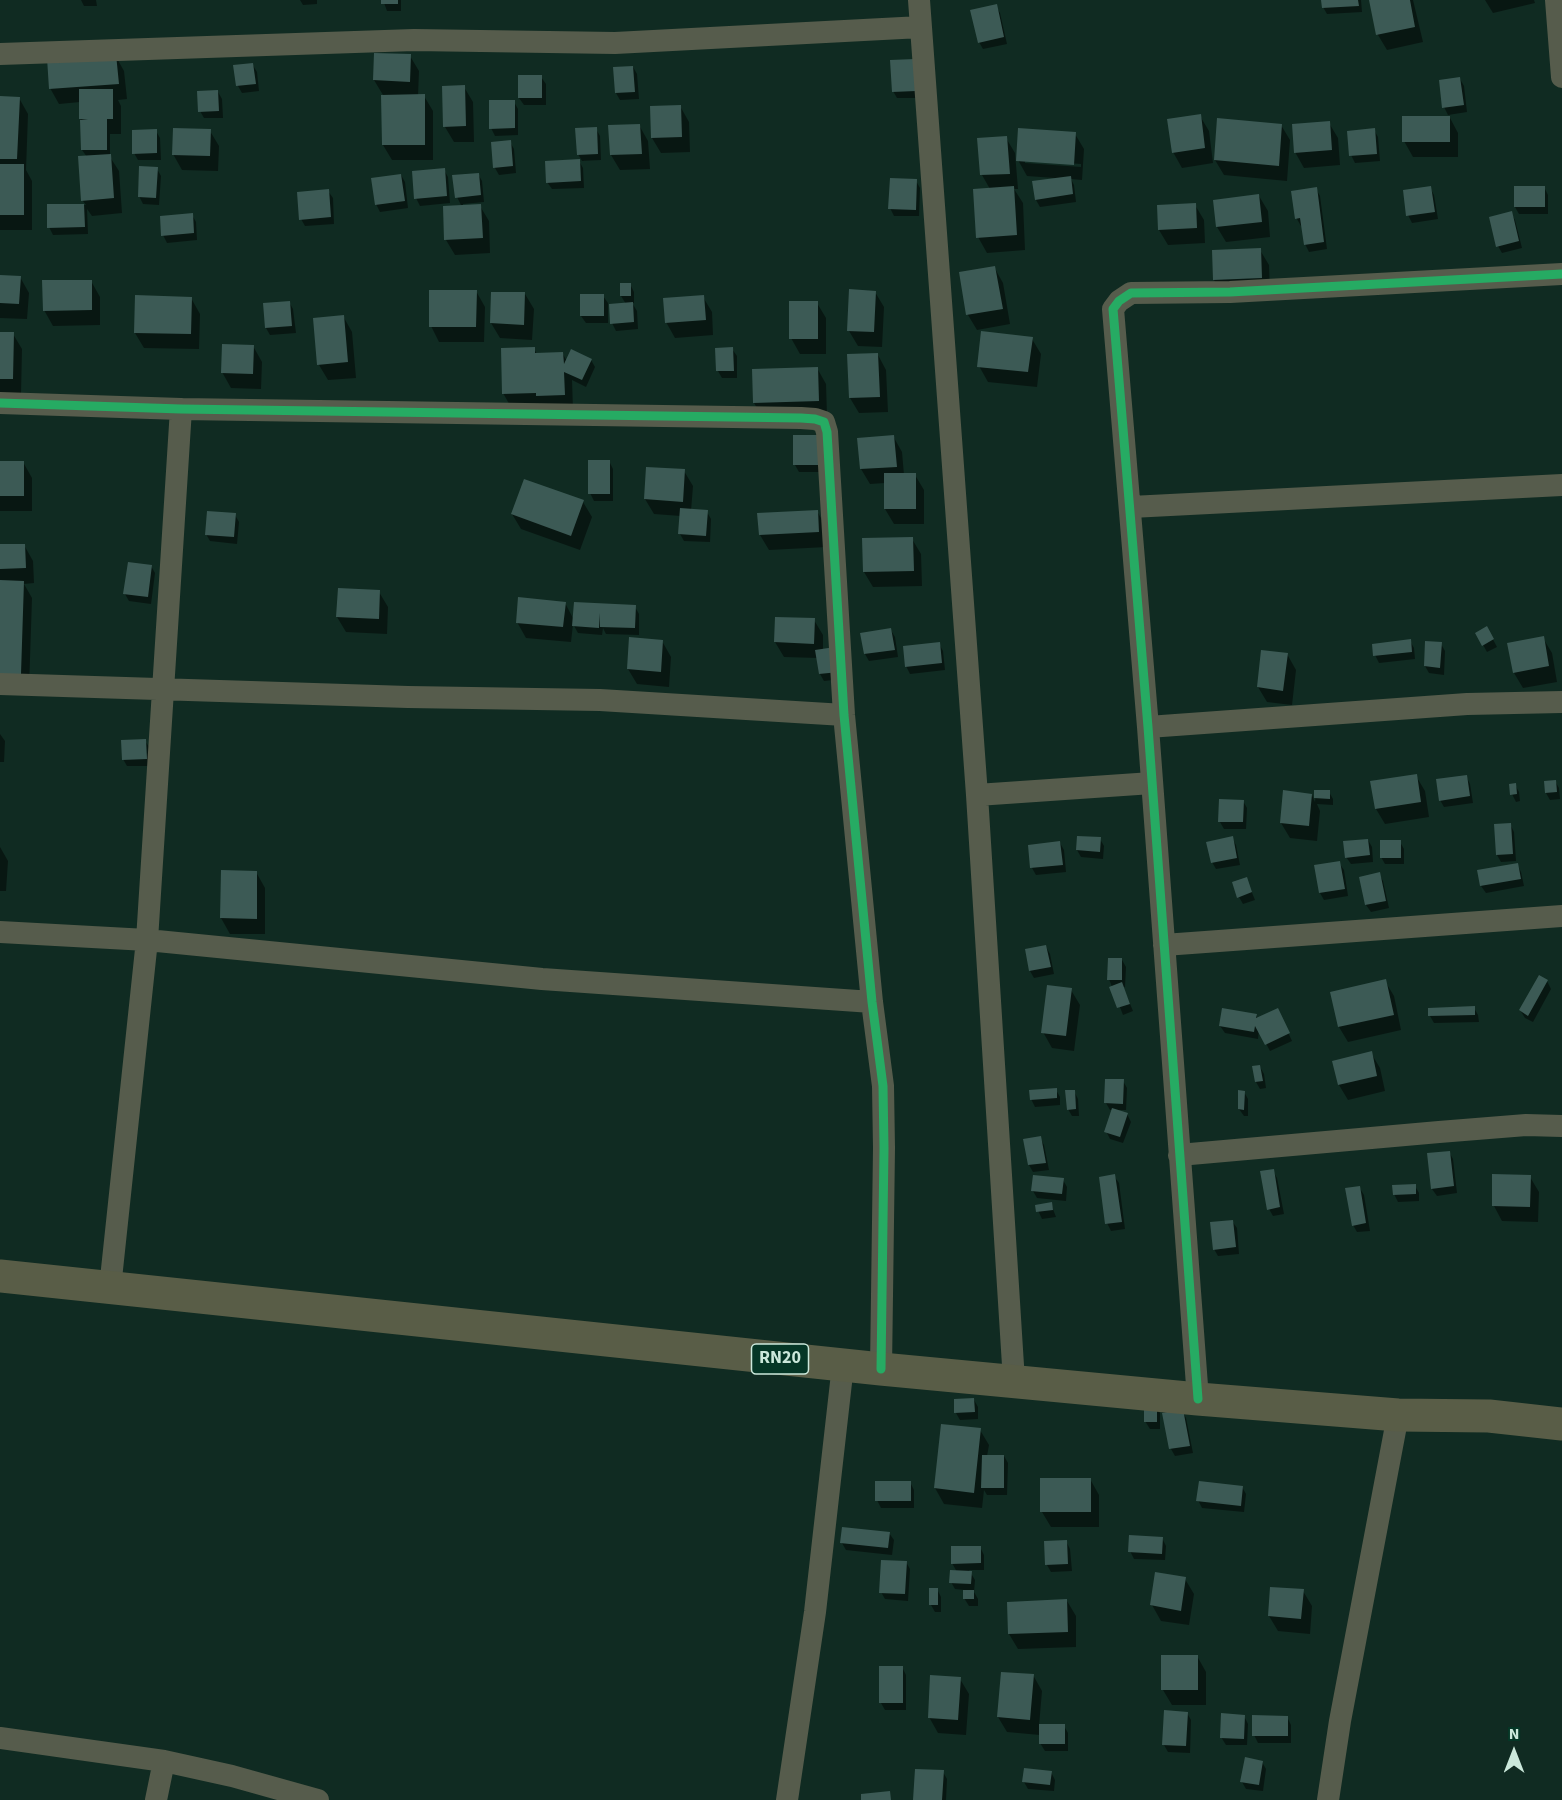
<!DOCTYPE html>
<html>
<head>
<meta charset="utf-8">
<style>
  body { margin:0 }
  #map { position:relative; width:1562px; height:1800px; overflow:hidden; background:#102b22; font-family:"Source Sans 3",sans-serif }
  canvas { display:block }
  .north { position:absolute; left:1484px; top:1722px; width:60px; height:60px; -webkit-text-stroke:4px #053626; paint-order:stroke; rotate:0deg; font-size:16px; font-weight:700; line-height:24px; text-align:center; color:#cbe8db }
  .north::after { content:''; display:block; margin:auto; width:21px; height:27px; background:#cbe8db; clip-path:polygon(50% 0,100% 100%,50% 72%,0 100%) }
</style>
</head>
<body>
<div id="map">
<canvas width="1562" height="1800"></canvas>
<div class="north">N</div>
</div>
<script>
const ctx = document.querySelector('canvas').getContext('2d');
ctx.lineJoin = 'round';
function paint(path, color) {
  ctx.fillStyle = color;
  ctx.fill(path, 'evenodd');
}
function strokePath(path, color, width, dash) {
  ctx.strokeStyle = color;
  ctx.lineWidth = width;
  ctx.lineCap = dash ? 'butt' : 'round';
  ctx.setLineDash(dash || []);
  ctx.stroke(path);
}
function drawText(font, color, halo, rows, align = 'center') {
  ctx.font = font + ' "Source Sans 3",sans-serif';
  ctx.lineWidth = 6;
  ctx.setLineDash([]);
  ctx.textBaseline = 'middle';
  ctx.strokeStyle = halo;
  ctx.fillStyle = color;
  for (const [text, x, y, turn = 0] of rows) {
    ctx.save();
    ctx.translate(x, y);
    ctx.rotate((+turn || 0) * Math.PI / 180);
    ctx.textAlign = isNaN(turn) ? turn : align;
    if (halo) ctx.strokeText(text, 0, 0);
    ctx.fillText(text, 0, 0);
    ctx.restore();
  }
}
paint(new Path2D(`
  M81,0H96L97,6H84Z
  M300,0H317V4L303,5Z
  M383,0H401V11H387Z
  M1323,0H1361L1362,12L1327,14L1323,7Z
  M1370,0H1413L1423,42L1387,50L1378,35Z
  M1485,0H1534L1535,3L1493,13Z
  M996,6L1000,13L1007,44L983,49L979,42Z
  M115,55L124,71L127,99L118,100L121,106V134H110V157L119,171L122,213L92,216L87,209L88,234L53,235L49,227V205H86L83,201L87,157L82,150L80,102L59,104L50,88Z
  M410,56L419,71L418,96H424L433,111V160H392L383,145V95L374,80Z
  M914,61L919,98H897L893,91Z
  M252,64L257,72L259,91L242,93L238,86L235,66Z
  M633,67L637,74L639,99L620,100L616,93Z
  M541,77L546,84V105H524L519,98Z
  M1460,79L1464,86L1467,112L1448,115L1444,107Z
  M444,87H464L473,102L474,142H454L445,127Z
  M218,92L222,99L223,118H204L200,111Z
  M0,98H19L28,114L26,170L32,181V230H0Z
  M514,102L518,109V135L495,136L491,128Z
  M680,106L689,122L690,152L661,153L652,138Z
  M1200,116L1209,131L1213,163L1182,168L1173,152Z
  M1450,118L1458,133V157H1413L1404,141Z
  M1329,123L1338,138L1340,165L1304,168L1295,152Z
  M639,125L648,141L650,169L620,170L611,155Z
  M1281,125L1290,140L1287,181L1224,175L1215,160Z
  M596,129L600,136L601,160L579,161L583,168L584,188L552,189L547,182L546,163L582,161L578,154Z
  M1374,130L1378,137L1380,161L1355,163L1351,155Z
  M156,131L160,138L161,160H138L134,153Z
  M210,131L219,146L218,171L182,170L173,154Z
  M1075,134L1084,149L1082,180L1071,179L1074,185L1076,202L1040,207L1036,200L1055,178L1027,176L1018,160ZM1025,160L1081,164V167L1025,163Z
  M1006,138L1015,153L1018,189H1014L1023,203L1025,250L987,253L978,237L990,189L982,175L979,139Z
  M510,142L514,149L516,173L499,175L495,168L493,143Z
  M157,169L161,176L159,205L143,204L139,196Z
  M444,170L448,177L450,203L420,206L416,198Z
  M478,174L482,181L484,202L463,204V207L480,206L489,221L490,253L455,255L446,240L462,207L457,197Z
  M401,175L405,182L408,208L380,212L376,204Z
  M916,181L920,188L919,216H894L890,208Z
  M1544,187L1548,195V214H1519L1515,207Z
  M1430,188L1434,195L1438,219L1412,223L1408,215Z
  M1316,189L1320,196L1327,249L1309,252L1305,244L1303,226H1301L1297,219L1293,192Z
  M328,191L333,198L334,224L305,226L301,219Z
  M1259,196L1268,211L1270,237L1226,242L1217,227Z
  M1195,205L1204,220L1205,243L1168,245L1159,230Z
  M1511,213L1515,220L1522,248L1502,253L1498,246Z
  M192,215L196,222L197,240L167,243L163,235Z
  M1260,250L1269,265L1270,293L1223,295L1214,280Z
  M994,267L1003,283L1010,324L977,330L968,315L960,273Z
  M0,276L20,277L29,293L27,319L0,318Z
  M91,281L100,297V325L53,326L44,310Z
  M630,284L634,292V303H632L637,311L638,329L616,331L612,323L626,304L621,296Z
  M476,291L485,307L484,342H439L431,326Z
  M875,292L884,307L882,347L858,346L849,331Z
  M525,294L534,309L532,340L500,338L491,323Z
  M603,296L608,303V323H586L581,316Z
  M703,297L712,312L713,335L675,338L666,322Z
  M191,298L200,314L199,349L144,348L135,333Z
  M289,302L293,309L296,333L270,335L266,328Z
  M817,303L826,318V354H800L791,338Z
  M343,316L352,332L356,378L328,380L319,365Z
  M0,333L13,334L22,349L21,394L0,393Z
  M1032,339L1041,354L1037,387L988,382L979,366Z
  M253,346L262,362L261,389L231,388L222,372Z
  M534,349L537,354L562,353L567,361L591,360L595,367L586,387L572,380L573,410L512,409L503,393Z
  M732,349L737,356V378H722L718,371Z
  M878,355L886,370L888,412L859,413L850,398Z
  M817,368L826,384L827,416L763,418L754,403Z
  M822,436L827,472H799L795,465Z
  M893,436L902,452L904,475H915L924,490V524H894L885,509V483L870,484L861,469L859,439Z
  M609,461L613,469V501H594L590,493Z
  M23,462L32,478V511H0V463Z
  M684,471L693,486L691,511L707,512L711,519L710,542L684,541L680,534L681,516L654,514L645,499Z
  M583,502L592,517L580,550L521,529L512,514Z
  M817,511L826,527L827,547L769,550L760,535Z
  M235,515L239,522L237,544L210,541L206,534Z
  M912,539L921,554L922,586L873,587L864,572Z
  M24,545L33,561L34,583L24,584L32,598L29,689L0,683V546Z
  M151,566L155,573L151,604L129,601L125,594Z
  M379,592L388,607L387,634L346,632L337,617Z
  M565,603L574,620L576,604L635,607L639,614V635L606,634L603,628L602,635L578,633L573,624L571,642L526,638L517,622Z
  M814,620L823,635V650L842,679L824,681L820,674L818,658L784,657L775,642Z
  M1487,628L1497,647L1487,652L1477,634Z
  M890,629L895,637L898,657L869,661L865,654L862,634Z
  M1543,638L1552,653L1557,682L1523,688L1514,673Z
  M662,641L671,657L669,687L637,684L628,669Z
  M1410,641L1414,648L1415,659L1379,663L1375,655Z
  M939,644L943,651L945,670L910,674L906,666Z
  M1441,644L1445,651L1444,675L1429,673L1425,666Z
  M1287,654L1296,670L1292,705L1267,702L1258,687Z
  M0,734L5,741L4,762H0Z
  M145,741L150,748V766H127L123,759Z
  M1416,776L1425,791L1429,817L1385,824L1376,809Z
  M1466,776L1470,784L1473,803L1444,807L1440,800Z
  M1555,781L1559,788L1560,799L1550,800L1546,793L1545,782Z
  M1515,785L1519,792L1520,801L1516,802L1512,794Z
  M1316,791L1329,792L1333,799V805L1317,804L1320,811L1317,841L1290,838L1281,823L1312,795L1315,802Z
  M1243,801L1247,808L1246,829H1224L1220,822Z
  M1510,824L1514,832L1516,861L1501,862L1497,855Z
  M1232,838L1236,845L1240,865L1216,869L1212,862Z
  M1100,839L1104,846L1103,859L1081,857L1077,850Z
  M1368,840L1372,847L1373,862L1351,864L1346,857Z
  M1400,842L1404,849V864H1385L1381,857Z
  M1060,843L1064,850L1066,872L1036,875L1032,868Z
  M0,847L8,861L6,891H0Z
  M1339,863L1344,870L1348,896L1324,900L1320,893Z
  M1517,864L1521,872L1524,886L1486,893L1481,886Z
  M222,872H256L265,888V934H230L221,918Z
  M1379,874L1383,881L1389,908L1371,912L1366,905Z
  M1246,878L1255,900L1243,904L1239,897Z
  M1046,947L1050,954L1054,974L1034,978L1030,971Z
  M1122,960L1126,967L1125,987H1123L1133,1011L1123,1015L1109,979Z
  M1539,977L1547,981L1551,989L1533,1022L1525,1018L1520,1010Z
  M1385,981L1394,996L1401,1030L1348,1042L1339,1027L1331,993Z
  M1071,990L1080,1005L1074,1051L1052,1048L1043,1032Z
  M1474,1008L1478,1015L1479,1022L1434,1023L1430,1016L1429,1009Z
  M1256,1015L1258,1019L1281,1017L1292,1041L1270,1051L1259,1030L1258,1039L1225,1033L1220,1026Z
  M1371,1053L1380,1068L1385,1091L1348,1100L1339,1085L1333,1062Z
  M1260,1067L1264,1074L1266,1088L1260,1089L1256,1082Z
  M1123,1081L1127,1088L1126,1110H1116L1127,1114L1131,1122L1123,1143L1110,1139L1106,1131L1113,1110H1110L1106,1103Z
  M1056,1090L1060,1097V1105L1035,1107L1031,1099Z
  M1074,1091L1078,1099L1079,1116H1072L1068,1109Z
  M1244,1092L1248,1099V1116H1244L1239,1109Z
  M1040,1138L1044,1145L1049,1170L1033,1172L1029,1165Z
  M1449,1152L1453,1159L1457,1193L1437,1196L1432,1189Z
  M1273,1171L1277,1178L1284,1214L1273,1216L1269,1209Z
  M1114,1176L1119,1183L1125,1229L1111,1231L1107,1223Z
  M1530,1177L1539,1192L1538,1222L1502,1221L1494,1206Z
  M1063,1180L1067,1187L1066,1201L1037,1198L1033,1191Z
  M1415,1186L1419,1193V1201L1398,1202L1394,1194Z
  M1359,1187L1364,1195L1370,1231L1357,1232L1353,1225Z
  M1051,1204L1056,1217L1042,1219L1036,1206Z
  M1232,1221L1237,1228L1239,1254L1218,1256L1214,1249Z
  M974,1400L978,1407V1419L960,1420L956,1413Z
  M1156,1406L1160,1413V1429H1150L1145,1421Z
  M1182,1411L1186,1418L1193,1453L1175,1456L1171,1449L1164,1414Z
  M980,1430L989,1445L987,1456H1004L1008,1463L1007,1495H987L984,1490L982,1508L944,1504L935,1488Z
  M1090,1479L1099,1495V1527H1051L1042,1512Z
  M910,1482L914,1490V1508H881L877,1500Z
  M1242,1487L1246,1494L1244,1512L1202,1508L1198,1500Z
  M889,1533L894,1540L892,1555L846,1550L842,1543Z
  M1162,1538L1166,1546L1165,1560L1134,1559L1130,1551Z
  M1066,1541L1070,1549L1072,1571L1051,1572L1047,1565L1046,1543Z
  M980,1547L984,1555V1570H969L975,1580L974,1592L978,1599V1606H969L964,1598V1590L955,1589L951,1582L957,1572L952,1563Z
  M906,1562L910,1569L908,1601L885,1599L881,1592Z
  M1185,1579L1194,1594L1189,1625L1161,1621L1152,1605Z
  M937,1589L941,1597V1612H935L931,1605Z
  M1303,1591L1312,1606L1310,1634L1278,1631L1269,1616Z
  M1067,1601L1076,1616V1647L1018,1649L1009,1634Z
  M1197,1656L1206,1672V1705H1172L1163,1690Z
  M881,1667H902L906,1675V1710H885L881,1703Z
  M1033,1675L1042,1691L1039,1726H1064L1068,1733V1751H1045L1040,1743V1735L1007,1732L998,1717Z
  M960,1679L969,1694L966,1735L938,1733L929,1717Z
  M1187,1713L1191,1720L1190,1753L1168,1752L1164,1745Z
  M1244,1716L1248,1724L1247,1745H1226L1221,1737Z
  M1287,1717L1291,1725V1743H1258L1254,1735Z
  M1262,1762L1266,1769L1263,1791L1246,1789L1242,1782Z
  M943,1772L947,1779L946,1800H915Z
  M1051,1772L1055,1780L1054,1791L1028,1789L1024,1782Z`), '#0007');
paint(new Path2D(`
  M381,0H398V4H381Z
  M1321,0H1358L1359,6L1322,8Z
  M1369,0H1410L1415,27L1376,35Z
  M997,4L1004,37L978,43L970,10Z
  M374,53L411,54L410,82L373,80Z
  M116,54L119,84L49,89L47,58Z
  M915,59L916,91L892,92L890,60Z
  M253,63L256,84L236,86L233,65Z
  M633,66L635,92L615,93L613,67Z
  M518,75H542V98H518Z
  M1460,77L1464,105L1442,108L1439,80Z
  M465,85L466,126L443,127L442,86Z
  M79,89H113V119H107V150H81L80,120L88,119H79Z
  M218,90L219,111L198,112L197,91Z
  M425,94V145H382L381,95Z
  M0,96L20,97L17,159H0Z
  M489,100H515V128L489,129Z
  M681,105L682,137L651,138L650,106Z
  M1201,114L1205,148L1172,153L1167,119Z
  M1402,116H1450V142H1402Z
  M1217,118L1282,124L1279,166L1214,160Z
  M1330,121L1332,150L1294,153L1292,124Z
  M640,124L642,154L610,155L608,125Z
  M597,127L598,154L577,155L575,128Z
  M173,128L211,129L210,156L172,155Z
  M1018,128L1076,132L1074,165L1016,161Z
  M1375,128L1377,154L1349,156L1347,131Z
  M157,129V153L132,154V130Z
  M1007,136L1010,174L980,175L977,138Z
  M511,140L513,166L493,168L491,142Z
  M111,154L114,198L81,201L78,156Z
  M580,159L581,181L546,183L545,161Z
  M0,164H24V215H0Z
  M139,166L158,167L156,198L138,197Z
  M445,168L447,196L414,199L412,171Z
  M479,173L481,195L455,198L452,175Z
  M401,174L405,201L375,205L371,178Z
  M1071,176L1073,194L1035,200L1032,181Z
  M890,178L917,179L916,210L888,209Z
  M1014,186L1017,235L976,238L973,189Z
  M1431,186L1435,212L1406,216L1403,190Z
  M1514,186H1545V207H1514Z
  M1317,187L1324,242L1304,245L1300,218L1295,219L1291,191Z
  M329,189L331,217L299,220L297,192Z
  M1259,194L1262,222L1216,227L1213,200Z
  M1196,203L1197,228L1158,230L1157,205Z
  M47,204H84L85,227L47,228Z
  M481,204L483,238L444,240L443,206Z
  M1512,211L1519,241L1496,247L1489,217Z
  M193,213L194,233L161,236L160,216Z
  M1261,248L1262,278L1213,280L1212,250Z
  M995,266L1003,309L966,315L959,272Z
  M0,275L21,276L19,304L0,303Z
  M42,280H92V310L43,311Z
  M620,283H631V296H620Z
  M849,289L876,291L874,332L847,331Z
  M429,290H477L476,327H429Z
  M491,292H525L524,325L490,323Z
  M580,294H604V316H580Z
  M135,295L192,297L191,334L134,333Z
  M704,295L706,320L665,323L663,298Z
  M290,301L292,326L265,328L263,303Z
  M789,301H818V339H789Z
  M633,302L634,322L610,324L609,304Z
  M344,315L348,362L317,365L313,318Z
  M981,331L1033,337L1028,372L977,367Z
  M0,332H14L13,379H0Z
  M222,344L254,345L253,374L221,373Z
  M535,347V353L563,352L564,364L571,349L592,359L582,380L564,372L565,395L536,396V393L502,394L501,348Z
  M733,347L734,371H716L715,348Z
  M878,353L880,397L849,398L847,354Z
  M818,367L819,401L753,403L752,369Z
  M793,435H823V465H793Z
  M894,435L897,467L860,469L857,438Z
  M588,460H610V494H588Z
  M0,461H24V496H0Z
  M646,467L685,469L683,502L644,499Z
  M884,473H916V509H884Z
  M524,479L584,500L571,536L511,514Z
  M680,508L708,510L706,536L678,534Z
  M818,510L819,532L759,535L757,513Z
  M207,511L236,513L234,537L205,535Z
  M913,537L914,571L863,572L862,538Z
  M0,544H25L26,568L0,569Z
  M128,562L152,565L148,597L123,594Z
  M0,580L24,581L21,674H0Z
  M338,588L380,590L379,619L336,617Z
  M518,597L566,602L563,627L516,623Z
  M574,602L636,605L635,628L600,627V613L599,628L572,626Z
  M775,617L815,618L814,644L774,642Z
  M1487,626L1494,639L1482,646L1475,633Z
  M891,628L895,650L864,654L860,633Z
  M1544,636L1549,666L1513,673L1507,643Z
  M629,637L663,640L661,672L627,669Z
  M1411,639L1412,652L1373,656L1372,644Z
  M1425,641L1442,642L1440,668L1424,666Z
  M940,642L942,663L905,667L903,646Z
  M835,647L839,672L819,674L815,650Z
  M1261,650L1288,653L1283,691L1257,687Z
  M146,739L147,759L122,760L121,740Z
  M1417,774L1421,802L1375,809L1370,781Z
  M1467,775L1470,796L1439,801L1436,779Z
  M1556,780L1557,792L1545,793L1544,781Z
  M1516,783L1517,794L1510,795L1509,784Z
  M1283,790L1312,794L1309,826L1280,823Z
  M1314,790H1330V799L1314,798Z
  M1219,799L1244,800L1243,822H1218Z
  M1511,823L1513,854L1496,855L1494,824Z
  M1077,836L1101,837L1100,852L1076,850Z
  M1233,836L1237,858L1211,863L1206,842Z
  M1368,839L1370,855L1345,858L1343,841Z
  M1380,840H1401V858H1380Z
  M1060,841L1063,865L1030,868L1028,845Z
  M1340,861L1345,889L1319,893L1314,865Z
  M1518,863L1521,879L1480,886L1477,870Z
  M221,870L257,871V919L220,918Z
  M1380,872L1386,901L1365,905L1359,877Z
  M1247,877L1252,892L1237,898L1232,882Z
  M1046,945L1051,967L1029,971L1025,949Z
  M1108,958H1122V980H1107Z
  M1539,975L1548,980L1528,1016L1519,1010Z
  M1386,979L1394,1015L1338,1027L1330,992Z
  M1122,982L1130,1004L1117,1008L1109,987Z
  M1047,985L1072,988L1066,1036L1041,1033Z
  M1475,1006V1015L1428,1016V1008Z
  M1222,1008L1257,1014L1256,1018L1278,1008L1290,1033L1265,1045L1255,1026L1254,1032L1219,1026Z
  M1372,1051L1377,1076L1338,1085L1332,1061Z
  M1260,1065L1263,1081L1255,1082L1252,1066Z
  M1105,1079H1124L1123,1104L1104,1103Z
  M1057,1088V1098L1030,1100L1029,1090Z
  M1065,1090H1075L1076,1109L1067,1110Z
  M1238,1090L1245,1091L1244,1110L1238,1109Z
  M1112,1108L1128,1113L1120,1137L1104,1132Z
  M1041,1136L1046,1163L1028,1165L1023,1139Z
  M1450,1151L1454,1186L1431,1189L1427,1153Z
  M1274,1169L1280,1207L1267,1210L1260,1171Z
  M1115,1174L1122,1222L1105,1224L1099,1177Z
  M1492,1174L1531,1175L1530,1207L1492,1206Z
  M1033,1175L1064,1178L1062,1194L1031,1191Z
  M1416,1184V1194L1393,1195L1392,1185Z
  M1360,1186L1366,1223L1352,1226L1345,1188Z
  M1052,1202L1053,1210L1036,1212L1035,1205Z
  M1233,1220L1236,1247L1213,1250L1210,1222Z
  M974,1398L975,1412L954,1413V1399Z
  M1144,1404H1157V1422H1144Z
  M1183,1409L1190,1446L1169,1449L1162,1413Z
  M941,1424L981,1428L974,1493L934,1488Z
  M982,1455H1004V1488H981Z
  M1040,1478H1091V1512H1040Z
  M875,1481H911V1501H875Z
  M1199,1481L1243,1486L1241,1506L1196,1501Z
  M842,1527L890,1532L888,1548L840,1543Z
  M1129,1535L1163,1537L1162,1554L1128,1552Z
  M1067,1540L1068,1564L1045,1565L1044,1541Z
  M951,1546H981V1563L951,1564Z
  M881,1560L907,1561L905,1594L879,1593Z
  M950,1570L972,1571L971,1584L949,1583Z
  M1155,1572L1186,1577L1181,1611L1150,1605Z
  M1270,1587L1304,1589L1301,1619L1268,1616Z
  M929,1588H938V1605H929Z
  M963,1590H974V1599H963Z
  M1067,1599L1068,1632L1008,1634L1007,1602Z
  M1161,1655H1198V1690H1161Z
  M879,1666H903V1703H879Z
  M1001,1672L1034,1674L1030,1720L997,1717Z
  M930,1675L961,1677L958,1720L928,1718Z
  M1164,1710L1188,1712L1186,1746L1162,1745Z
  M1221,1713L1245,1715L1244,1739L1220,1738Z
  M1252,1715L1288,1716V1736H1252Z
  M1039,1724H1065V1744H1039Z
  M1245,1757L1263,1761L1259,1785L1240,1782Z
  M1024,1768L1052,1771L1050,1785L1022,1782Z
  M915,1769L944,1770L942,1800H913Z
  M890,1791L891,1800H861V1794Z`), '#3c5a55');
strokePath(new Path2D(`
  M919,0L977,795L1014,1381
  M1556,0L1562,77
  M0,54L414,40L615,43L921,27
  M0,403L181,409L801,418L815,419L824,422L827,432L844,715L872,1002L883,1086L884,1148L881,1369
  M1131,507L1562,485
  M0,684L408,697L600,700L844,715
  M1148,727L1467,704L1562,702
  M977,795L1152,783
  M0,932L147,940L542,979L872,1002
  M1164,945L1562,916
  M1179,1155L1439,1132L1526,1125L1562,1126
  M110,1288L147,940L181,409
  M1198,1399L1148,727L1113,309L1119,301L1131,293L1230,292L1562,274
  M0,1738L164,1761L232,1776L318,1800
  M156,1800L164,1761
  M787,1800L815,1612L843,1365
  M1328,1800L1340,1721L1398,1415`), '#565c4c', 22);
strokePath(new Path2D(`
  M0,1276L881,1369L1198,1399L1398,1415L1489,1416L1562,1424`), '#595d47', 33);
strokePath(new Path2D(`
  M0,403L181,409L801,418L815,419L824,422L827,432L844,715L872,1002L883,1086L884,1148L881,1369
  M1198,1399L1148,727L1113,309L1119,301L1131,293L1230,292L1562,274`), '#26ab63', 9);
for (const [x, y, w] of [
  [780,1359,57]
]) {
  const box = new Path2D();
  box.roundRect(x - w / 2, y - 15, w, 30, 4.5);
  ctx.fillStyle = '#053626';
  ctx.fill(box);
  strokePath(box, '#cbe8db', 1.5);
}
drawText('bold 18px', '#cbe8db', null, [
  ["RN20",780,1359]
]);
</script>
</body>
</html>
